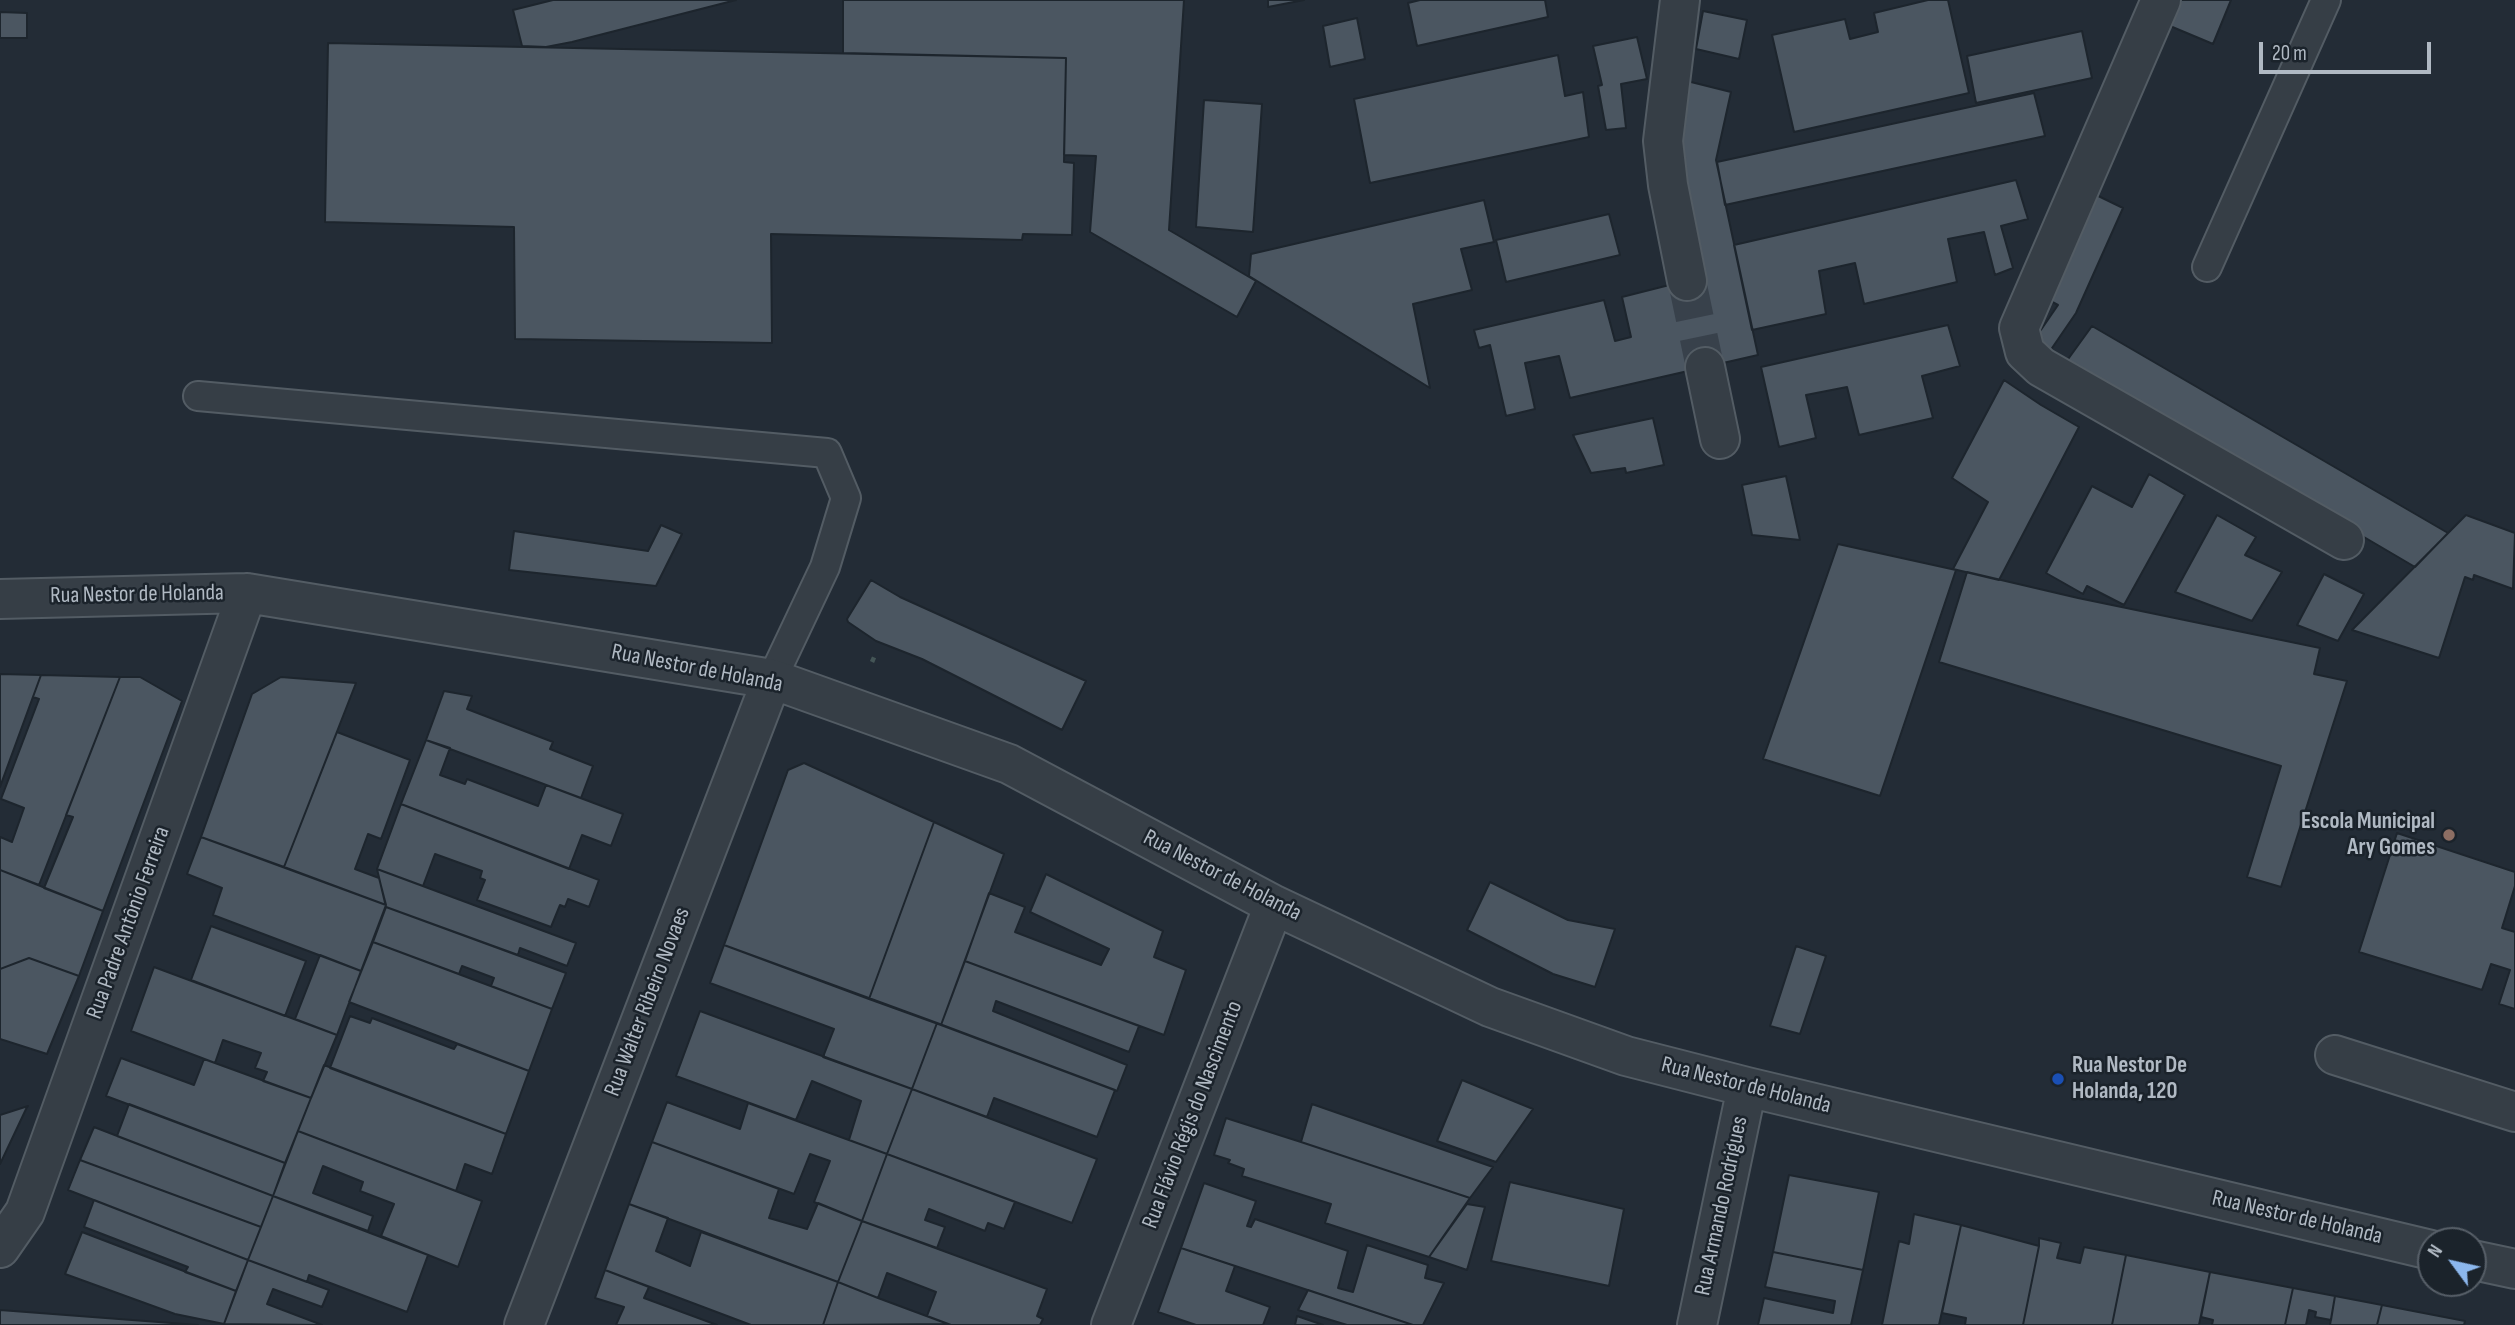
<!DOCTYPE html>
<html>
<head>
<meta charset="utf-8">
<style>
  body { margin:0 }
  #map { position:relative; width:2515px; height:1325px; overflow:hidden; background:#232c36; font-family:"Sofia Sans Condensed",sans-serif }
  canvas { display:block }
  .north { position:absolute; left:2417px; top:1227px; width:70px; height:70px; box-sizing:border-box; background:#1b232b; border:2px solid #575f68; border-radius:50%; rotate:303deg; font-size:19px; font-weight:700; line-height:28px; text-align:center; color:#b0b9c3 }
  .north::after { content:''; display:block; margin:auto; width:24px; height:32px; background:#8cb7ed; clip-path:polygon(50% 0,100% 100%,50% 72%,0 100%) }
  .scale { position:absolute; left:2259px; top:42px; width:172px; height:32px; box-sizing:border-box; border:4px solid #b0b9c3; border-top:0; padding-left:9px; font-size:21px; line-height:24px; white-space:nowrap; color:#b0b9c3; -webkit-text-stroke:5px #1b232b; paint-order:stroke }
</style>
</head>
<body>
<div id="map">
<canvas width="2515" height="1325"></canvas>
<div class="north">N</div>
<div class="scale">20 m</div>
</div>
<script>
const ctx = document.querySelector('canvas').getContext('2d');
ctx.lineJoin = 'round';
function paint(path, color) {
  ctx.fillStyle = color;
  ctx.fill(path, 'evenodd');
}
function strokePath(path, color, width, dash) {
  ctx.strokeStyle = color;
  ctx.lineWidth = width;
  ctx.lineCap = dash ? 'butt' : 'round';
  ctx.setLineDash(dash || []);
  ctx.stroke(path);
}
function drawText(font, color, halo, rows, align = 'center') {
  ctx.font = font + ' "Sofia Sans Condensed",sans-serif';
  ctx.lineWidth = 5;
  ctx.setLineDash([]);
  ctx.textBaseline = 'middle';
  ctx.strokeStyle = halo;
  ctx.fillStyle = color;
  for (const [text, x, y, turn = 0] of rows) {
    ctx.save();
    ctx.translate(x, y);
    ctx.rotate((+turn || 0) * Math.PI / 180);
    ctx.textAlign = isNaN(turn) ? turn : align;
    if (halo) ctx.strokeText(text, 0, 0);
    ctx.fillText(text, 0, 0);
    ctx.restore();
  }
}
const building = new Path2D(`
  M553,0H736L572,42L546,47L522,46L513,10Z
  M843,0H1184L1169,230L1256,281L1237,317L1090,232L1096,156L1064,155L1066,58L843,53Z
  M1268,0H1304L1268,7Z
  M1420,0H1545L1548,17L1417,46L1408,3Z
  M1928,0H1948L1969,93L1794,132L1772,35L1845,19L1850,39L1878,32L1874,13Z
  M2181,0H2231L2213,44L2170,26Z
  M1703,11L1747,20L1739,59L1696,49Z
  M0,12L27,13V38H0Z
  M1357,18L1365,59L1330,67L1323,26Z
  M2082,31L2092,78L1976,103L1967,56Z
  M1637,37L1647,79L1621,84L1626,128L1606,130L1598,86L1602,85L1593,46Z
  M328,43L1066,58L1064,162L1074,163L1072,235L1023,234L1022,240L771,234L772,343L515,339L514,227L325,222Z
  M1558,55L1565,96L1583,92L1589,137L1370,183L1354,99Z
  M1687,81L1731,92L1716,160L1758,355L1570,398L1559,356L1525,363L1535,409L1506,416L1490,345L1479,348L1474,330L1604,300L1615,341L1631,337L1622,297L1693,279L1670,169Z
  M2034,93L2045,136L1725,205L1717,162Z
  M1204,100L1262,104L1253,232L1196,227Z
  M2016,180L2028,219L2001,226L2013,268L1995,275L1984,232L1948,239L1957,282L1864,304L1855,263L1819,271L1826,314L1752,330L1734,245Z
  M2090,192L2123,208L2076,313L2050,351L2034,340L2058,305L2043,297Z
  M1484,200L1494,242L1461,249L1472,290L1413,304L1430,388L1249,276L1251,254Z
  M1609,214L1620,255L1506,282L1496,240Z
  M1948,325L1960,366L1922,376L1933,418L1859,435L1847,387L1806,395L1816,438L1779,447L1761,367Z
  M2092,326L2448,533L2415,567L2066,362Z
  M2004,380L2041,405L2079,427L1999,580L1953,569L1988,502L1952,478Z
  M1653,418L1664,465L1626,473L1625,468L1591,473L1573,435Z
  M2149,474L2185,495L2124,605L2087,586L2083,594L2046,573L2092,486L2132,507Z
  M1786,476L1800,540L1752,535L1742,485Z
  M2217,515L2256,537L2245,555L2282,572L2252,621L2175,592Z
  M2466,515L2515,533L2513,589L2474,575L2473,580L2465,577L2439,658L2352,630Z
  M661,525L682,534L656,586L509,570L514,531L648,551Z
  M1838,544L1956,570L1880,796L1763,759Z
  M1967,572L2078,598L2320,648L2314,674L2347,681L2281,887L2247,877L2281,766L1939,662Z
  M2324,574L2364,594L2338,641L2297,625Z
  M871,580L900,597L1086,681L1062,730L922,659L876,641L848,622L847,619Z
  M0,674L41,675L0,787Z
  M41,675L120,677L39,885L0,870V837L12,842L24,808L1,799L39,699L33,697Z
  M120,677H140L182,701L103,911L44,888L73,817L66,815Z
  M281,677L356,683L284,867L201,837L252,694Z
  M444,691L472,696L467,709L553,742L550,749L593,766L581,798L426,740Z
  M337,732L410,760L381,839L368,834L355,869L379,878L386,905L284,867Z
  M426,740L450,748L440,775L465,784L467,779L538,806L546,785L623,814L611,846L582,835L569,869L401,804Z
  M804,763L934,822L869,999L724,945L788,770Z
  M401,804L599,880L589,907L568,899L565,907L560,905L551,927L477,900L485,880L480,878L482,871L435,854L423,886L377,869Z
  M934,822L1004,854L941,1025L869,999Z
  M2397,833L2515,872V886L2502,928L2515,932V1009L2499,1004L2510,970L2491,964L2482,990L2359,952Z
  M201,837L386,905L361,971L213,915L222,888L187,874Z
  M377,869L576,943L567,966L520,948L518,955L386,907Z
  M0,870L103,911L79,976L29,958L0,969Z
  M1046,874L1163,931L1154,957L1186,970L1164,1035L965,961L989,893L1025,907L1015,932L1101,965L1109,949L1030,912Z
  M1490,882L1568,920L1615,929L1595,987L1553,974L1467,930Z
  M386,907L566,973L552,1009L491,986L494,978L462,966L459,974L373,942Z
  M211,926L306,961L285,1016L191,980Z
  M373,942L552,1009L529,1071L349,1002Z
  M724,945L937,1023L912,1089L823,1057L834,1029L710,983Z
  M1796,946L1826,956L1800,1034L1770,1026Z
  M320,955L361,971L337,1035L295,1019Z
  M29,958L79,976L47,1054L0,1039V969Z
  M965,961L1139,1026L1129,1052L996,1001L993,1011L1127,1065L1117,1091L941,1025Z
  M154,967L337,1035L311,1098L263,1081L267,1072L255,1068L261,1053L223,1040L215,1063L131,1031Z
  M700,1011L912,1089L887,1154L849,1140L861,1101L812,1081L796,1120L676,1076Z
  M350,1016L370,1023L372,1018L454,1049L457,1044L529,1071L506,1134L330,1068Z
  M937,1023L1115,1090L1097,1137L994,1098L987,1117L912,1089Z
  M121,1058L194,1085L204,1059L311,1098L285,1163L106,1096Z
  M324,1065L506,1134L492,1174L465,1164L456,1191L298,1131Z
  M1462,1080L1533,1109L1496,1162L1437,1141Z
  M912,1089L1097,1159L1072,1223L887,1154Z
  M667,1102L740,1129L748,1103L887,1154L862,1221L814,1202L830,1161L810,1154L794,1194L652,1142Z
  M129,1104L285,1163L273,1196L117,1136Z
  M1312,1104L1493,1167L1470,1198L1301,1142Z
  M28,1106L27,1107L0,1164V1115Z
  M1226,1118L1301,1142L1470,1198L1429,1257L1325,1223L1331,1204L1242,1176L1244,1169L1228,1163L1230,1160L1214,1155Z
  M94,1127L273,1196L261,1227L80,1160Z
  M298,1131L482,1201L458,1267L381,1236L394,1204L360,1191L363,1182L323,1166L313,1193L373,1216L368,1231L273,1196Z
  M652,1142L779,1189L769,1218L807,1229L818,1203L862,1221L838,1282L629,1204Z
  M887,1154L1015,1202L1004,1229L988,1223L985,1231L929,1209L925,1220L945,1227L937,1248L862,1221Z
  M80,1160L261,1227L248,1260L68,1190Z
  M1789,1175L1879,1192L1863,1270L1773,1252Z
  M1510,1182L1624,1209L1609,1286L1491,1261Z
  M1204,1183L1256,1201L1247,1226L1251,1227L1255,1219L1348,1251L1338,1288L1353,1292L1367,1245L1428,1265L1425,1278L1444,1283L1423,1325H1413L1181,1248Z
  M273,1196L428,1255L407,1312L309,1275L307,1282L248,1260Z
  M94,1200L248,1260L236,1291L185,1272L188,1267L84,1227Z
  M629,1204L668,1218L656,1251L690,1266L701,1232L838,1282L823,1325H751L605,1270Z
  M1467,1204L1485,1207L1467,1270L1429,1257Z
  M1914,1214L1961,1225L1939,1325H1882L1899,1241L1909,1244Z
  M862,1221L1047,1289L1037,1316L1043,1319L1040,1325H951L927,1316L936,1292L887,1273L878,1298L838,1282Z
  M1961,1225L2039,1246L2023,1325H1965L1966,1318L1942,1313Z
  M82,1232L236,1291L224,1324L175,1314L65,1274Z
  M2039,1238L2061,1243L2057,1258L2080,1263L2084,1247L2126,1255L2112,1325H2023L2039,1246Z
  M1181,1248L1235,1266L1226,1291L1270,1307L1263,1325H1196L1158,1312Z
  M1773,1252L1863,1270L1851,1325H1758L1764,1298L1833,1313L1835,1301L1765,1287Z
  M2126,1255L2210,1272L2199,1325H2112Z
  M248,1260L329,1290L322,1307L273,1289L267,1304L322,1325L224,1324Z
  M605,1270L649,1287L644,1298L717,1325H616L624,1307L595,1298Z
  M2210,1272L2293,1288L2285,1325H2212L2213,1320L2201,1317Z
  M838,1282L878,1298L948,1324L823,1325Z
  M2293,1288L2335,1296L2331,1320L2315,1317L2316,1312L2309,1310L2306,1325H2285Z
  M1308,1290L1413,1325H1347L1298,1310Z
  M2335,1296L2382,1305L2377,1325H2330Z
  M2382,1305L2465,1321L2464,1325H2377Z
  M0,1310L198,1325H0Z
  M1297,1316L1323,1325H1295Z`);
paint(building, '#4b5661');
strokePath(building, '#1d252d', 2);
strokePath(new Path2D(`
  M1687,281L1705,367`), '#38414b', 38, [38, 19]);
const lane = new Path2D(`
  M2207,267L2326,0
  M198,396L827,453L846,498L825,567L772,679`);
const street = new Path2D(`
  M1680,0L1663,141L1668,185L1687,281
  M2161,0L2019,328L2025,352L2041,367L2344,540
  M1705,367L1720,439
  M0,599L247,593L772,679L1009,764L1274,905L1490,1007L1626,1056L1747,1087L2431,1250
  M2335,1055L2515,1112
  M0,1248L25,1212L247,593
  M2473,1260L2515,1269
  M524,1325L772,679
  M1111,1325L1274,905
  M1697,1325L1747,1087`);
strokePath(lane, '#535c64', 32);
strokePath(street, '#535c64', 42);
strokePath(new Path2D(`
  M872,662L876,653`), '#445556', 4.5, [5, 5]);
strokePath(lane, '#363e46', 28);
strokePath(street, '#363e46', 38);
for (const [x, y, r, color] of [
  [2449,835,7,"#8d6e63"],
  [2058,1079,7,"#1a4fb4"]
]) {
  const dot = new Path2D();
  dot.arc(x, y, r, 0, 2 * Math.PI);
  ctx.fillStyle = color;
  ctx.fill(dot);
  strokePath(dot, '#1b232b', 2.5);
}
drawText('23px', '#b0b9c3', '#1b232b', [
  ["Rua Nestor de Holanda",137,595,-1],
  ["Rua Nestor de Holanda",697,669,11],
  ["Rua Nestor de Holanda",1222,876,27],
  ["Rua Padre Antônio Ferreira",129,923,-70],
  ["Rua Walter Ribeiro Novaes",648,1002,-69],
  ["Rua Nestor de Holanda",1746,1086,14],
  ["Rua Flávio Régis do Nascimento",1193,1115,-69],
  ["Rua Armando Rodrigues",1722,1206,-78],
  ["Rua Nestor de Holanda",2297,1218,13]
]);
drawText('bold 23px', '#b0b9c3', '#1b232b', [
  ["Escola Municipal",2435,822],
  ["Ary Gomes",2435,848],
  ["Rua Nestor De",2072,1066,"left"],
  ["Holanda, 120",2072,1092,"left"]
], 'right');
</script>
</body>
</html>
